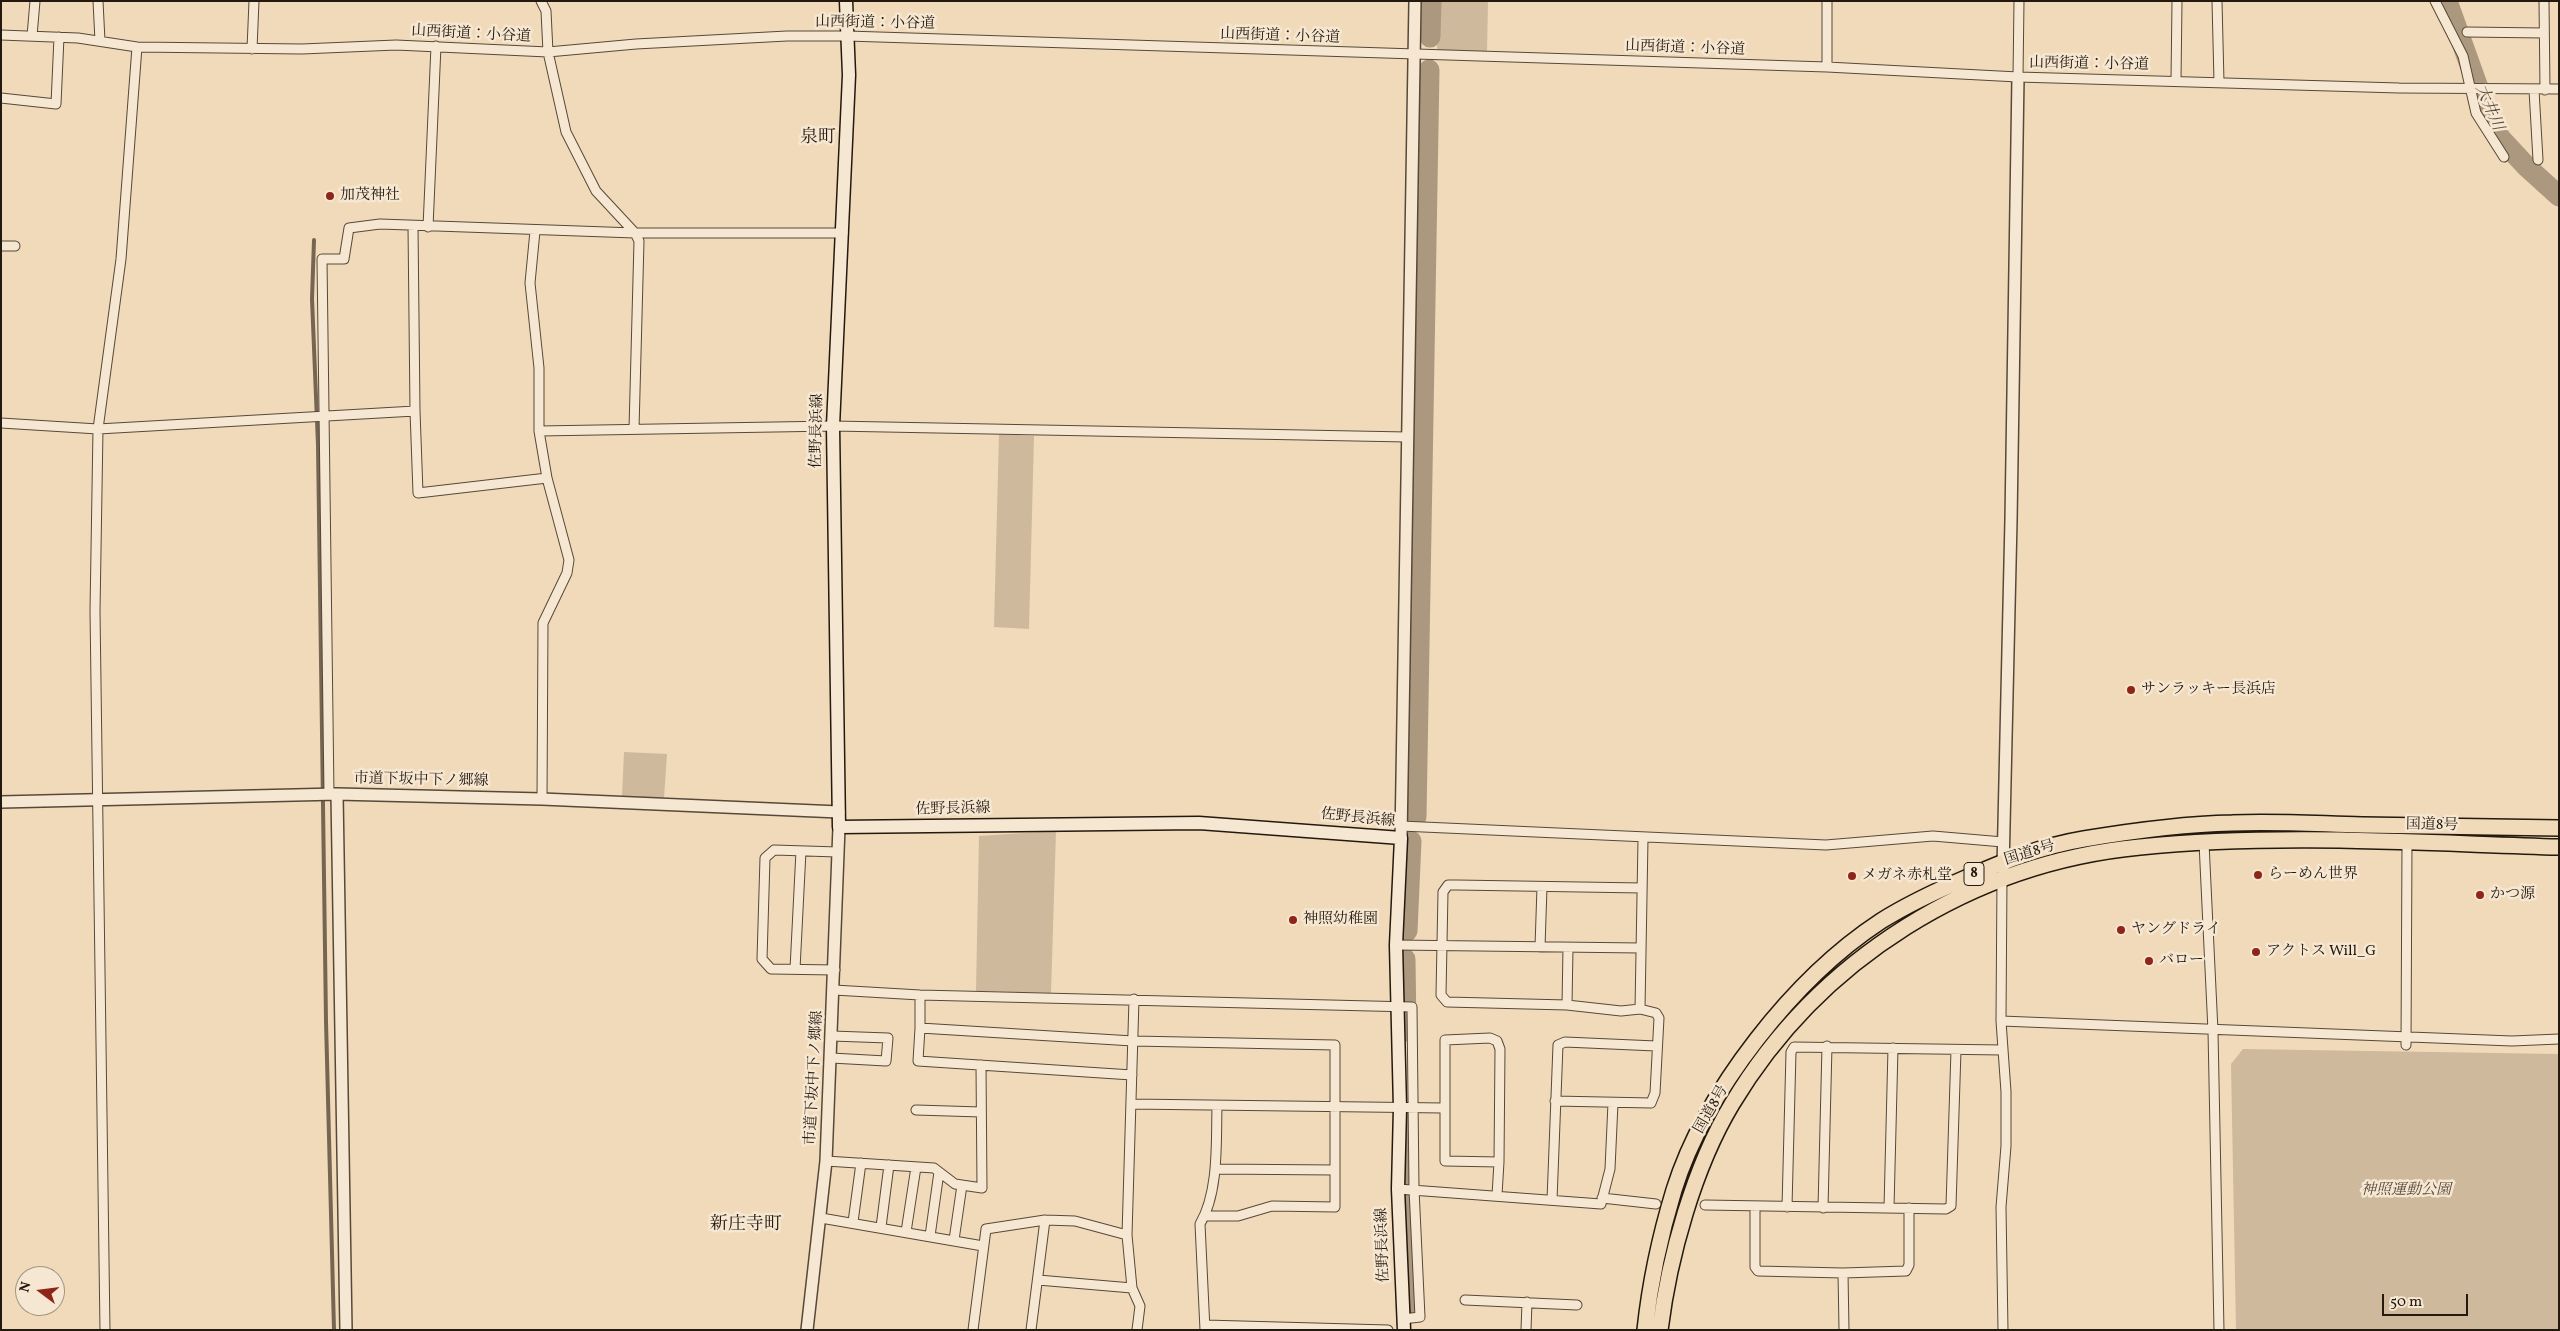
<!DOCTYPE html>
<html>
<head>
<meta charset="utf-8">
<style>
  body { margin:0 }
  #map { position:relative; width:2560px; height:1331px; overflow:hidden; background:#f1dab9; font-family:Vollkorn,serif }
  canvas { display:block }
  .frame { position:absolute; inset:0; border:2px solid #24190e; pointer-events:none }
  .north { position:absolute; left:15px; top:1266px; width:50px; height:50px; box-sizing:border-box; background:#f6e7d2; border:1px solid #a29584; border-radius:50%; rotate:285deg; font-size:14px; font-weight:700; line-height:20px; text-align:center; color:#24190e }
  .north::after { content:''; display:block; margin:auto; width:18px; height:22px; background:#8f2418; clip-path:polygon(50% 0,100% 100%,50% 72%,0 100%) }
  .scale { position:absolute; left:2382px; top:1294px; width:86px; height:22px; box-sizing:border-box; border:2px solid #24190e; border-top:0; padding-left:6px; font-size:15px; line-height:18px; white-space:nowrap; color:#24190e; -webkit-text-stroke:4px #f6e7d2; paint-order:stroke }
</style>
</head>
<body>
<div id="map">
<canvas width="2560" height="1331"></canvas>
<div class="frame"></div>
<div class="north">N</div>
<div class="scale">50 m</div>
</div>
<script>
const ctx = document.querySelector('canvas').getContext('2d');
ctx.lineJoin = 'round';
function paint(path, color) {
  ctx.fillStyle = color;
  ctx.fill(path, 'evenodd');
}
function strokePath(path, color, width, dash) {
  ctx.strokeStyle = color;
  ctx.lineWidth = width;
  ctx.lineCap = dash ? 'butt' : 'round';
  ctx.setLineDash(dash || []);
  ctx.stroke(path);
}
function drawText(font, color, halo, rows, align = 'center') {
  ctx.font = font + ' Vollkorn,"Noto Serif JP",serif';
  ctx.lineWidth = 5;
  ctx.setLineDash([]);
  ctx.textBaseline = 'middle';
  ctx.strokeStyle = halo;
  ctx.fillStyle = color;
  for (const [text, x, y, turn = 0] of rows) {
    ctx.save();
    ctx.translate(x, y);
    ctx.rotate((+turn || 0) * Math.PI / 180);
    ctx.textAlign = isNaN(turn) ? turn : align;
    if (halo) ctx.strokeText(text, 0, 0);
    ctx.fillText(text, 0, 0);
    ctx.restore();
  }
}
paint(new Path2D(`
  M1439,1H1488L1487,52L1437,50Z
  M999,434L1034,436L1029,629L994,627Z
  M624,752L667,754L664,798L622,796Z
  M1056,831L1051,993L976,991L979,836Z
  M2243,1049L2559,1054V1330H2236L2231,1064Z`), '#ceb99c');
strokePath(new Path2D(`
  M314,240L312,299L318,445L326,1021L334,1330`), '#756552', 4);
strokePath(new Path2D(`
  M2447,1L2490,121L2501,139L2527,167L2559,196
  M1430,37L1431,1
  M1416,817L1429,70
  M1407,931L1411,841
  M1405,959L1406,1031
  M1407,1121L1412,1312`), '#ab987f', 21);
const minor = new Path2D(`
  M98,1L100,41
  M541,1L546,11L548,52L566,132L596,191L635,233L639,241L634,429
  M1827,1V67
  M2217,1L2219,82
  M2435,1L2463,56L2476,113L2504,157
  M2544,1L2545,90
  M2467,32L2544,33
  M1,35L78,38L137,47L302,49L396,45L548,52L636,44L787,36H847L1827,67L2018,77L2399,88L2559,89
  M32,36L35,1
  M252,49L254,1
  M2018,77L2019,1
  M2176,81L2177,1
  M2534,90L2538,160
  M1,98L56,104L59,37
  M413,226L415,411L418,493L547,478
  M428,227L436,46
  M535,231L530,283L539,368V431L547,478L569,560L567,573L543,623L542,799
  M1,246H15
  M1,423L98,429L415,411
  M539,431L833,426L1407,437
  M329,794L322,259H344L349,228L380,224L635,233H843
  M1401,826L1826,845L1933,836L2003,842
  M2204,843L2213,1031L2219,1330
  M2002,878L2001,1021L2006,1092V1146L2001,1207L2003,1330
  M1396,945L1641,948
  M1540,947L1542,887
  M795,969L801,851
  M835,970L771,969L762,959L765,858L774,850L838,852
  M834,990L920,995L1412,1007L1414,1189L1420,1317L1403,1319
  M920,995V1028L1133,1041L1335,1045V1207L1272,1206L1238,1216H1205
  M1134,999L1127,1235L1132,1288L1140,1306L1137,1330
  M1567,1005L1568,948
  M1640,1009L1643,839
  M2001,1021L2512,1041L2559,1039
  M920,1028L918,1061L1132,1075
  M1490,1038L1497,1041L1500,1049L1499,1162L1445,1161V1040Z
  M2406,1045L2407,843
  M831,1058L886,1061L888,1038L832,1036
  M1555,1101L1651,1103L1655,1093L1659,1018L1656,1013L1640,1009L1621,1011L1567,1005L1447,1002L1441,995L1443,892L1448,885H1457L1642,888
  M1131,1104L1443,1108
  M916,1110L981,1112
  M826,1161L934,1168L955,1184L982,1188L981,1065
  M1215,1169L1334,1170
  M1398,1189L1601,1204L1610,1169L1613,1103
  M1497,1195L1499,1162
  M1602,1198L1656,1204
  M1552,1200L1558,1045L1565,1042L1656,1046
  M1705,1205L1946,1209L1951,1206L1956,1050
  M1755,1207V1267L1758,1271L1843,1273L1906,1271L1909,1265V1208
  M1787,1207L1791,1052L1794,1047L2002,1050
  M1823,1208L1827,1046
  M1889,1208L1893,1048
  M821,1218L983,1246
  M853,1222L861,1163
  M881,1227L889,1165
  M906,1232L916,1167
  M930,1236L939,1172
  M954,1240L962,1185
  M1843,1273L1844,1330
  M1038,1280L1132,1288
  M1465,1300L1577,1305
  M1205,1325L1388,1330
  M105,1330L95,611L98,429L121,259L137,47
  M973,1330L986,1229L1045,1220L1075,1221L1127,1235
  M1031,1330L1045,1220
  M1205,1330L1200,1224C1219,1192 1216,1142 1217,1106
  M1526,1330L1527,1302`);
const tertiary = new Path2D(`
  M337,794L346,1330
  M1,802L337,794L542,799L839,812
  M1401,838L1415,1
  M2003,868L2011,520L2018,77
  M807,1330L826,1161L839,827`);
const secondary = new Path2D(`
  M846,1L849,75L833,426L839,827L1199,823L1401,838L1396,945L1400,1108L1398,1189L1404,1330`);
const trunk = new Path2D(`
  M1645,1330C1650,1283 1660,1236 1674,1190C1705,1091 1794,978 1881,921C1908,904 1936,891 1966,878C2004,861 2042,846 2084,839C2132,831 2183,824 2232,823C2275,821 2319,824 2362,825C2428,826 2493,827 2559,828
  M1660,1330C1669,1257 1694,1167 1732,1104C1819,959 1972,863 2140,847C2279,833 2420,843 2559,847`);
strokePath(minor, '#574939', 11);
strokePath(tertiary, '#574939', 14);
strokePath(secondary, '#24190e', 15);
strokePath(trunk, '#24190e', 18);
strokePath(minor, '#f6e7d2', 9);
strokePath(tertiary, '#f6e7d2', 11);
strokePath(secondary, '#f6e7d2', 12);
strokePath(trunk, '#f1dab9', 15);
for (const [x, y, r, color] of [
  [330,196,5,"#8f2418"],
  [2131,690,5,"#8f2418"],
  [2258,875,5,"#8f2418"],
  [1852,876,5,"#8f2418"],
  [2480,895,5,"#8f2418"],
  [1293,920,5,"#8f2418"],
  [2121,930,5,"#8f2418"],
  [2256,952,5,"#8f2418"],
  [2149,961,5,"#8f2418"]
]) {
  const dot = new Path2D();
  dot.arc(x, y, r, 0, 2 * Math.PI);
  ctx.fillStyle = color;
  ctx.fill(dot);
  strokePath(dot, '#f6e7d2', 2);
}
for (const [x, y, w] of [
  [1974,874,20]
]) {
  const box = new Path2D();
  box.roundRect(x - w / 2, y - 11.5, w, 23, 4);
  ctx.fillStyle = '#f6e7d2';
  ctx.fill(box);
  strokePath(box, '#24190e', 1);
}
drawText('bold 14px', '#24190e', null, [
  ["8",1974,874]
]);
drawText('15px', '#24190e', '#f6e7d2', [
  ["山西街道：小谷道",875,24,1],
  ["山西街道：小谷道",471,35,3],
  ["山西街道：小谷道",1280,37,2],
  ["山西街道：小谷道",1685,49,2],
  ["山西街道：小谷道",2089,65,1],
  ["佐野長浜線",818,431,-89],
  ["市道下坂中下ノ郷線",421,781,1],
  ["佐野長浜線",953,810,-1],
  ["佐野長浜線",1358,819,6],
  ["国道8号",2432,826,1],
  ["国道8号",2030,854,-17],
  ["市道下坂中下ノ郷線",815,1078,-87],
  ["国道8号",1712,1110,-60],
  ["佐野長浜線",1384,1245,-92]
]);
drawText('15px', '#24190e', '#f6e7d2', [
  ["加茂神社",340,196],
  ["サンラッキー長浜店",2141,690],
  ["らーめん世界",2268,875],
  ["メガネ赤札堂",1862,876],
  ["かつ源",2490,895],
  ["神照幼稚園",1303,920],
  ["ヤングドライ",2131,930],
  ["アクトス Will_G",2266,952],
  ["バロー",2159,961]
], 'left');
drawText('italic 15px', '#574939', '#f6e7d2', [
  ["神照運動公園",2406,1191]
]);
drawText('italic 16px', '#5a4c3b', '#f6e7d2', [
  ["大井川",2488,108,67]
]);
drawText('18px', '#24190e', '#f6e7d2', [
  ["泉町",818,139],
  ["新庄寺町",746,1226]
]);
</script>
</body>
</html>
